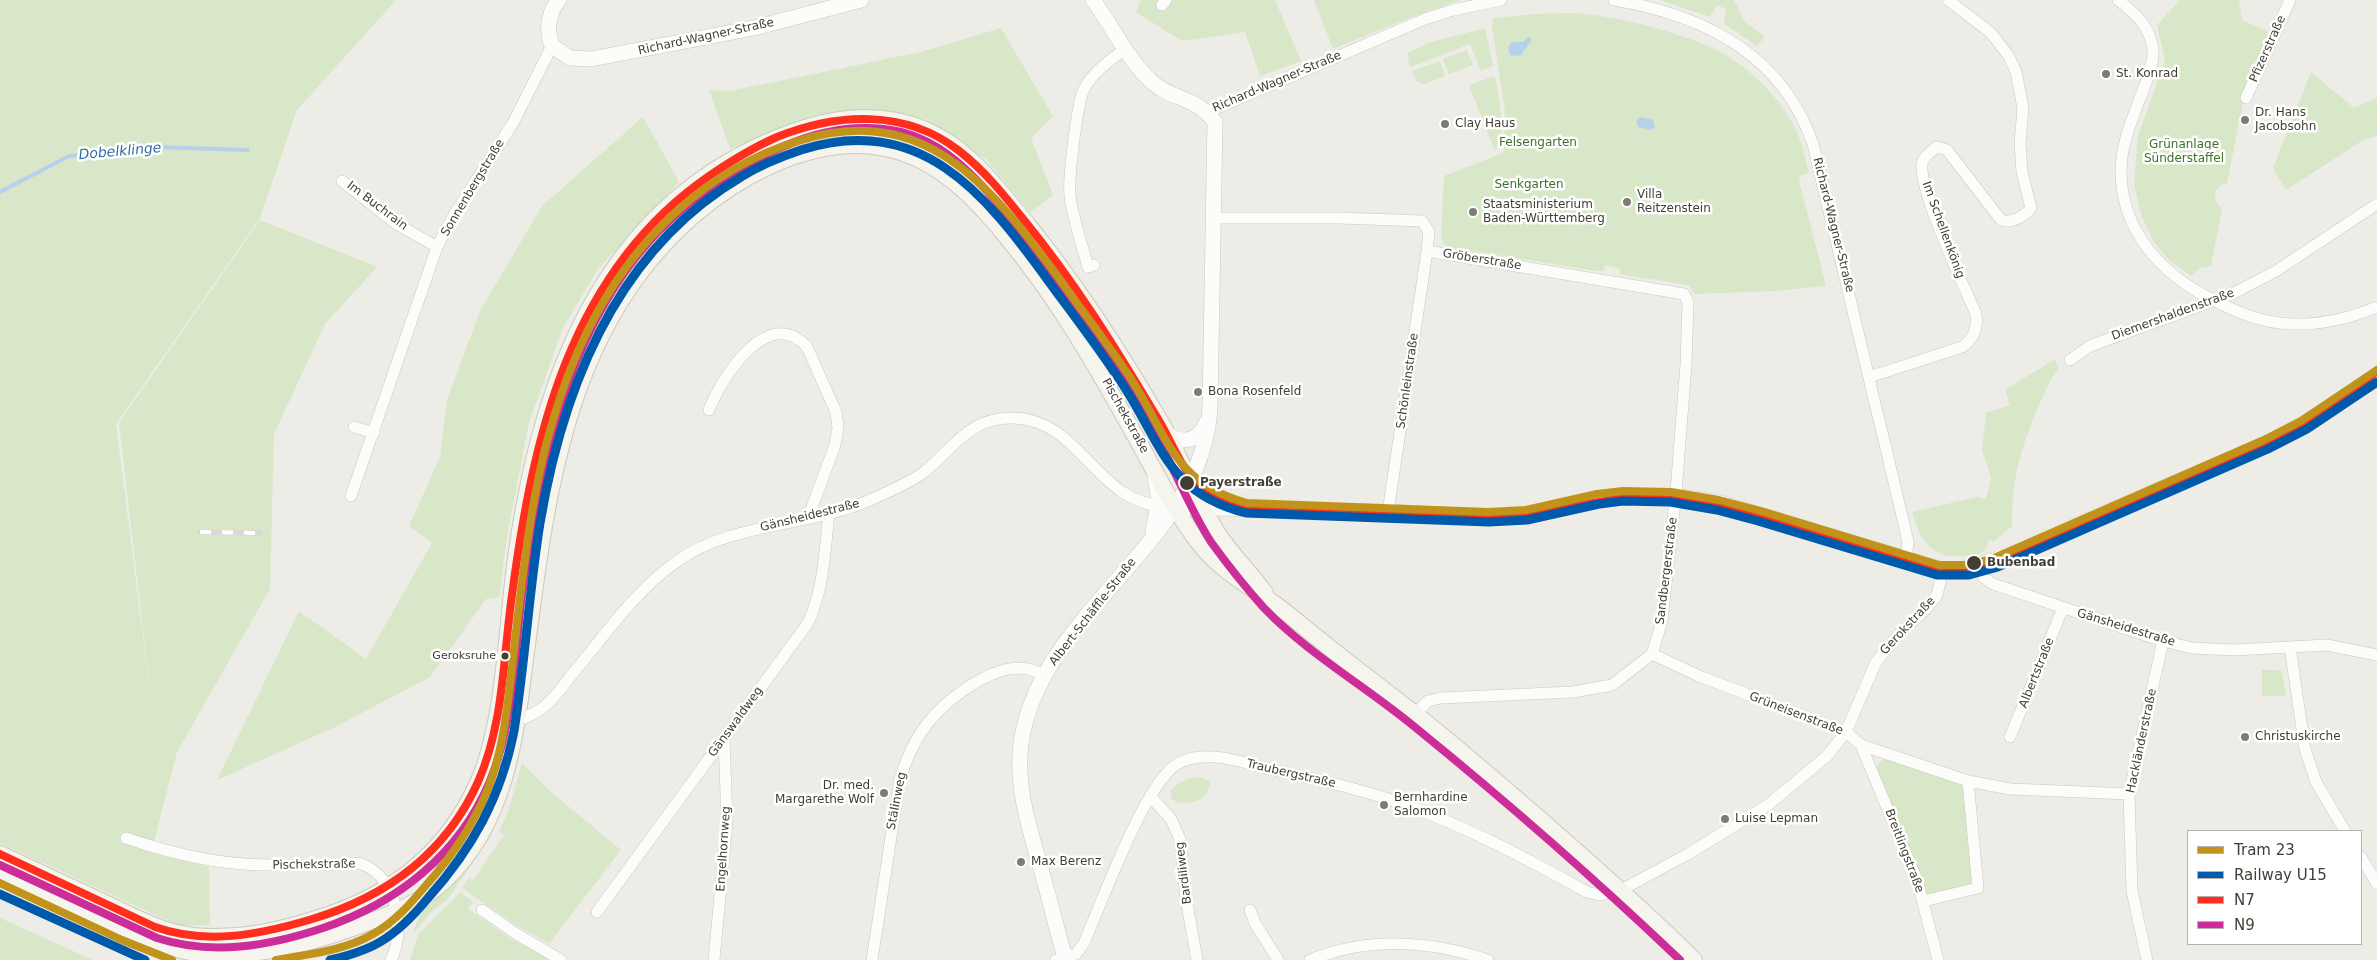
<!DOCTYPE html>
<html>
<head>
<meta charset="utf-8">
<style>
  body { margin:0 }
  #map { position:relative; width:2377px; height:960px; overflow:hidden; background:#edece6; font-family:"DejaVu Sans",sans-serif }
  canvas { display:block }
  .legend { position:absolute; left:2187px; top:830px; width:175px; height:115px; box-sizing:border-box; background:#fff; border:1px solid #b3b2ae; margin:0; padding:6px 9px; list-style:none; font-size:15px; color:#423e34 }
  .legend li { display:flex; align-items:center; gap:10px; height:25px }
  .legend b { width:25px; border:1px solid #b3b2ae }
</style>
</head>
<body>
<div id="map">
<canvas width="2377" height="960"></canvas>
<ul class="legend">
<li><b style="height:6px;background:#c1931b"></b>Tram 23</li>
<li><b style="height:6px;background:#005aab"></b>Railway U15</li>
<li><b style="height:6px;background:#ff2e1d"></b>N7</li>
<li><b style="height:6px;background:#cd2d98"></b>N9</li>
</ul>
</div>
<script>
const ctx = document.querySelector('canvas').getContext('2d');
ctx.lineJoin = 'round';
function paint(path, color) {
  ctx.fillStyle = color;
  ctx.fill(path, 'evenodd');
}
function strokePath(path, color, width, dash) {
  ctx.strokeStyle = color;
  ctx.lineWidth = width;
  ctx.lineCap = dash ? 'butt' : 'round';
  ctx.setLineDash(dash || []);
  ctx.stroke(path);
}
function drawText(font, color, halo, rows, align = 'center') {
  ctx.font = font + ' "DejaVu Sans",sans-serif';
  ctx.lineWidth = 5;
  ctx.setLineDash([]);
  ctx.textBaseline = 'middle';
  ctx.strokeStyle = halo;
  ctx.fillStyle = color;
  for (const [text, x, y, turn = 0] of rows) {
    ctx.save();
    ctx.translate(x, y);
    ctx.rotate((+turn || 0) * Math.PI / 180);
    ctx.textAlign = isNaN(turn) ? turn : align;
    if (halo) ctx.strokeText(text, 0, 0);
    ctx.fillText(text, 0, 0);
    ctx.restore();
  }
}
paint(new Path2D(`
  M0,0H396L297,110L260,218L116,424L153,716L119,423L260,220L377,267L325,324L274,434L270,589L177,752L151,853L209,867L210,925L179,926L0,843Z
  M1141,0H1275L1301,61L1260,76L1245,32L1182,41L1136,12Z
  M1314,0H1461L1411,17L1333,49Z
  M1660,0H1734L1745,22L1765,37L1757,46L1724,24L1726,9L1717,5L1710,17Z
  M2180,0H2239L2242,20L2272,33L2244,97L2227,183C2213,186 2211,200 2222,208L2211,266L2200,268L2191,276L2169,260L2154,242L2142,217L2134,184L2138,136L2165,61L2157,25Z
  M1534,14C1550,14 1567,12 1583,14C1623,17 1700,37 1732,59C1760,78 1789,108 1800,140C1804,150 1806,162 1809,173L1801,175L1799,181L1826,286L1777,291L1695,294L1689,285L1624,275L1620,273V268L1606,265L1603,271H1597L1446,247L1441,238L1444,176L1503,153L1504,149L1505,111L1492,27L1493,18Z
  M1001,28L1053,116L1031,138L1053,195L1030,212L986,159L924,119L878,110L812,116L730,149L709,90L730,91L921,52Z
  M1485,28L1493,66L1481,71L1470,44L1411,67L1408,62L1409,61L1407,53L1431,42Z
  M1467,50L1473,65L1449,74L1443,59Z
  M1440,61L1445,76L1422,85L1420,81L1417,82L1412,71Z
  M2311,72L2354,108L2377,98V136L2365,139L2286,190L2273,168Z
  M1495,76C1498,98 1508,131 1495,151L1469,85Z
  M643,117L679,182L598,269L563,328L529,422L507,536L499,597L486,599L430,677L335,727L217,780L299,611L366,659L432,543L409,526L440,457L447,400L480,311L542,206Z
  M2055,359L2058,369C2049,380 2043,397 2037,410C2019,453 2012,479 2012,526L1993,542L1990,539L1984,552C1943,563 1924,554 1912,512L1977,497L1986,499L1991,478L1982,450L1986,413L2010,405L2005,390Z
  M2262,670H2278L2282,672L2286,696H2262Z
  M1891,755L1968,781L1978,888L1923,901L1872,771L1880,762Z
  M522,763L551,792L621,850L549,944L513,923L462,888L469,878L473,880L504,835L499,831L509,809Z
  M1201,777L1210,782C1209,786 1208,791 1206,794C1199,804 1180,805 1171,799V790C1179,782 1189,777 1201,777Z
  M489,834L491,836L448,899L429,914L414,933C419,905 432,906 447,887C461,870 475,852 489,834Z
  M460,892L473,902L468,909L511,939L552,960H410L418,935Z
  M0,918L93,960H0Z`), '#d8e7c7');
paint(new Path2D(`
  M1529,37L1532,40L1520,56L1510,55L1508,48L1511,42H1523Z
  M1640,117L1653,120L1655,127L1651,130L1638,127L1636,121Z`), '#b8d1ea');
strokePath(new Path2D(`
  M0,192L69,156L154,147L248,150`), '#b8d1ea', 4);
const minor = new Path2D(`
  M1614,0C1704,15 1782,54 1813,144L1903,520L1908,542L1906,560
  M2118,0C2136,14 2151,27 2153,51C2154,63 2148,76 2144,88C2134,115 2121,142 2121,171C2121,231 2162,275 2213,300C2239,313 2262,323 2292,324C2321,325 2350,318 2377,307
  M1162,5L1166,0
  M2246,98L2290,0
  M1208,112L1425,19L1453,10L1501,0
  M342,181L395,223L437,247
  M1215,218H1339L1422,221L1429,232L1427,251L1684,294L1688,302L1686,364L1676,492L1662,621L1652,654L1612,685L1573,692L1441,698L1428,701L1415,714
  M1094,265L1088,267C1082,244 1073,220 1070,196C1068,180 1077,103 1084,89C1092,73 1110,60 1125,49
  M2070,360L2090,346L2234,293L2276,271L2377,204
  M1869,377L1962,347C1974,339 1978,328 1976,314C1963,284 1919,191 1922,164C1924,155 1931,152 1937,147L1947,150L2001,220C2010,224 2025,216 2031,208L2022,172L2020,144L2023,108L2016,72L2008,55L1991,33L1948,0
  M709,410C722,377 768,304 807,347L836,412L838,428L835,445L808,518
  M354,427L374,433
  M351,496L437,247L454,215L513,123L552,46
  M1388,512L1427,251
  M1980,565L1984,578L1993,584L2163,641L2192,648L2234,650L2327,645L2377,655
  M2290,647L2305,749L2316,782L2345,831
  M1652,654L1699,676L1846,732L1861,745L1968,781L2010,789L2129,794
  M494,730C510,723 532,717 545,706C556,697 565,683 574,672C606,634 635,591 676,562C732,522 807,527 868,501C886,493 907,484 923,473C953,449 969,417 1013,418C1082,419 1096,505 1166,506
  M2010,737L2063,608
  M1861,745L1917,880L1938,960
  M1150,796L1171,819L1180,839L1186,898L1197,960
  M126,838C175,855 223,866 275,865C293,865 311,865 328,865C339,864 352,861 362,864C397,878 406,930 391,960
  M2361,857L2377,884
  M1923,901L1978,888L1968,781
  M482,910L515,933L561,960
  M1250,910L1255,923L1278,960
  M597,912L808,623C824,589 825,549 829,513
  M714,960L727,821L724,738
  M872,960L900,779C905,763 911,748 920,734C938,705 984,669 1019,668C1028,668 1036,671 1045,675
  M1056,960L1076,954L1084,943C1101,904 1145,783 1177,764C1203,748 1242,762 1269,769C1318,780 1367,790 1414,808C1475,831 1531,861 1587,892L1599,895L1621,890L1688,854L1768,805L1827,756L1846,732L1876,662L1899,634L1926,609L1937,595L1943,570
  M1310,960C1367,937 1429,940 1488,960
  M2147,960L2132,891L2129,794L2163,641`);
const tertiary = new Path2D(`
  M559,0C548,13 546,30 552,46L570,58L591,59L754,28L861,0
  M1165,432C1180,445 1199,442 1206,423
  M1190,480L1209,495L1230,504
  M1175,507L1388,512L1492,517L1518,516L1625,496H1676L1720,503L1943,570H1960L1995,560L2270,442L2296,428L2377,379
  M1153,532L1159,500L1155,476
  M1066,960C1057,932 1051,904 1043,876C1031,833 1015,788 1021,743C1040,610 1204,543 1210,407L1215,122C1196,96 1173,101 1152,82C1127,59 1113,27 1093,0`);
const secondary = new Path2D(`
  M0,854C37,871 74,889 111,906C133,916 154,928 177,933C227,944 281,931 328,915C396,892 447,851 477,785C504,726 506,638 514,574C537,387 599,201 793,132C859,108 921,113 973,162C993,181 1010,203 1027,224C1079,288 1123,357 1164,428C1183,464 1198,503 1220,537C1234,557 1251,574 1265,593
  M0,871C31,885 63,900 94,915C125,929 157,946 190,952C247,960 303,946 355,927C387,916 422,903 446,879C508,820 516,731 526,652C547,493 565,327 694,215C738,177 798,145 858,145C924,146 967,188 1006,236C1058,299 1094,362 1133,432C1154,469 1173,509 1199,543C1218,568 1244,583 1269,600C1287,612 1303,627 1320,640C1347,662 1375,683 1402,704C1450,740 1495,781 1541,820C1593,866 1645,911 1694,960`);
strokePath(minor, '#c9c8c2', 12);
strokePath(tertiary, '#c9c8c2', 16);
strokePath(secondary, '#ccc9be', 18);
strokePath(minor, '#fcfcfb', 11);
strokePath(tertiary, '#fcfcfb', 15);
strokePath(secondary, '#f5f4ed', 16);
const rail = new Path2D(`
  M200,532L260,533`);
strokePath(rail, '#d8d8d7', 5.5);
strokePath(rail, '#fff', 4, [11]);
strokePath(new Path2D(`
  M0,854L155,927C206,945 258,935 309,920C384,898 445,855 478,782C504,723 503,658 512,595C533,437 569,272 709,176C731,161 752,148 777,137C837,113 905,109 958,150C984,170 1004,195 1024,220C1074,281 1115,347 1155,414C1169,436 1178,461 1194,482C1236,525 1336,510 1392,512C1431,514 1470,519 1509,516C1557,513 1604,497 1652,496C1679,495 1705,500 1731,507L1943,570C1969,568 1992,562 2016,553C2062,532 2108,511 2155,491C2233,458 2312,427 2377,371`), '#ff2e1d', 8);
strokePath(new Path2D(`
  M0,865L157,938C212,956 269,946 323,928C397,903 459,855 490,781C513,725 514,662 521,602C540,452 575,277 712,187C759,156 809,127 868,128C896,128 924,137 947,154C976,175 999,205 1021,233C1071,296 1116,364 1155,434C1175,469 1189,508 1211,542C1227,564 1246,588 1264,608C1308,654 1367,687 1416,728C1507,802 1595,879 1680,960`), '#cd2d98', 8);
strokePath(new Path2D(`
  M0,894L145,960
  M330,960C347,956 365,951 380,942C399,931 414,915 428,898C472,849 501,797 514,731C525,662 529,592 540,523C563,386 617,250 741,177C760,165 780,157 801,150C920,113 983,191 1047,279C1074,316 1102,352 1127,391C1163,449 1171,494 1246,513L1489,522L1527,520L1599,504L1623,501L1670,502L1717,510L1758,521L1937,575H1969L1998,567L2268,449L2307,429L2377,382`), '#005aab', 9);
strokePath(new Path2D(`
  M0,883L122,940L172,960
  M276,960C308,954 344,951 373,934C395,922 412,902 428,883C452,856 473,825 487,791C503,752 507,710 512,668C518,612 524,556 534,501C553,395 594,286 676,212C711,180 753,155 798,141C924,101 990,185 1058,277C1082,311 1108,344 1131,379C1168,436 1173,483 1247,503L1488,512L1526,510L1597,494L1623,491L1671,492L1719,500L1761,511L1939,565H1968L1994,558L2264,440L2301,421L2377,370`), '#c1931b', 8);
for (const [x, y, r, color] of [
  [2106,74,5,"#7e7b72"],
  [2245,120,5,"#7e7b72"],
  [1445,124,5,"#7e7b72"],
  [1627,202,5,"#7e7b72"],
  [1473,212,5,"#7e7b72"],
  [1198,392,5,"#7e7b72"],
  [1187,483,8,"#423e34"],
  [1974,563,8,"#423e34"],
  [505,656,4.5,"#423e34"],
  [2245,737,5,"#7e7b72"],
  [884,793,5,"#7e7b72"],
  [1384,805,5,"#7e7b72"],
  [1725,819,5,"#7e7b72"],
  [1021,862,5,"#7e7b72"]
]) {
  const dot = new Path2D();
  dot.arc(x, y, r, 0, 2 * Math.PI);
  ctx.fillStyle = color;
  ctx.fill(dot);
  strokePath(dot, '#fff', 2);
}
drawText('11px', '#423e34', '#fff', [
  ["Geroksruhe",496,656]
], 'right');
drawText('12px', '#423e34', '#fff', [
  ["Richard-Wagner-Straße",706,37,-12],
  ["Pfizerstraße",2268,49,-66],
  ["Richard-Wagner-Straße",1277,82,-23],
  ["Sonnenbergstraße",473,188,-59],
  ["Im Buchrain",377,206,37],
  ["Richard-Wagner-Straße",1833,225,76],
  ["Im Schellenkönig",1943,230,70],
  ["Gröberstraße",1482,260,9],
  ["Diemershaldenstraße",2173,315,-20],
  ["Schönleinstraße",1408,381,-82],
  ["Pischekstraße",1125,416,61],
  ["Gänsheidestraße",810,516,-14],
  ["Sandbergerstraße",1667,571,-83],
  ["Albert-Schäffle-Straße",1093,612,-52],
  ["Gerokstraße",1908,626,-47],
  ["Gänsheidestraße",2126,628,17],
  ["Albertstraße",2037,673,-68],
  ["Grüneisenstraße",1796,714,21],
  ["Gänswaldweg",736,722,-54],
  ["Hackländerstraße",2142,741,-78],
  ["Traubergstraße",1291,774,13],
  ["Stälinweg",897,801,-79],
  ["Engelhornweg",724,849,-86],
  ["Breitlingstraße",1904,851,69],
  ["Pischekstraße",314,865,-1],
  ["Bardiliweg",1184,873,-97]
]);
drawText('12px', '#423e34', '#fff', [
  ["St. Konrad",2116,74],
  ["Dr. Hans",2255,113],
  ["Jacobsohn",2255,127],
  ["Clay Haus",1455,124],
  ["Villa",1637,195],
  ["Reitzenstein",1637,209],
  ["Staatsministerium",1483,205],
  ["Baden-Württemberg",1483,219],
  ["Bona Rosenfeld",1208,392],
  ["Christuskirche",2255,737],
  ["Dr. med.",874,786,"right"],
  ["Margarethe Wolf",874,800,"right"],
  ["Bernhardine",1394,798],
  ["Salomon",1394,812],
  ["Luise Lepman",1735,819],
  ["Max Berenz",1031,862]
], 'left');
drawText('12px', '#3f6f2b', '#fff', [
  ["Felsengarten",1538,143],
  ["Grünanlage",2184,145],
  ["Sünderstaffel",2184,159],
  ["Senkgarten",1529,185]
]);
drawText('bold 12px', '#423e34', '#fff', [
  ["Payerstraße",1200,483],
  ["Bubenbad",1987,563]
], 'left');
drawText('italic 14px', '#346ca6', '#fff', [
  ["Dobelklinge",120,152,-5]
]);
</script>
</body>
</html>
